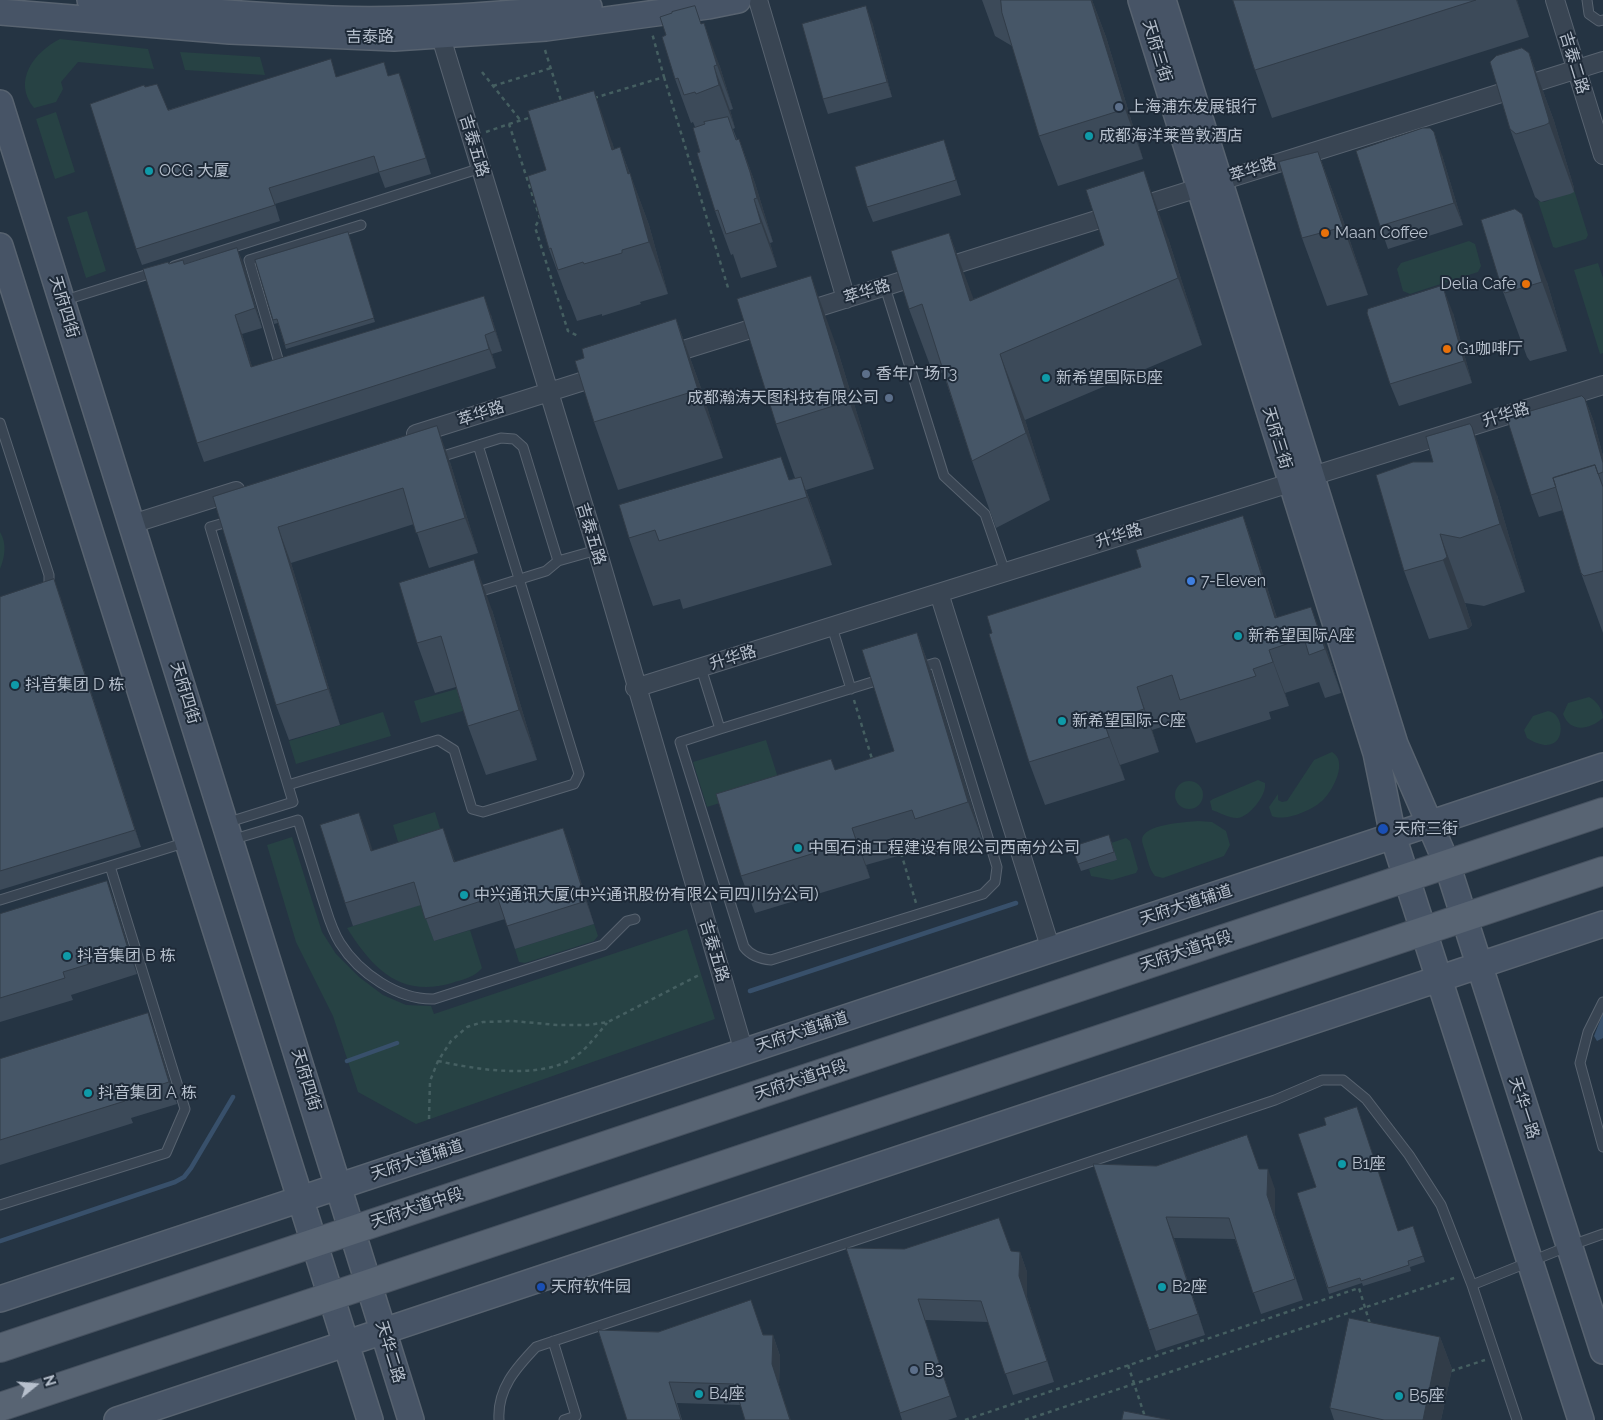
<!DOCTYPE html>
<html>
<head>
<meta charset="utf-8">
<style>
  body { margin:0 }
  #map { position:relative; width:1603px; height:1420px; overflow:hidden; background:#253443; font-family:Raleway,sans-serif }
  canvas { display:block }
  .north { position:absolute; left:10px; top:1360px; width:50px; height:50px; -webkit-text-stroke:4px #1e2a38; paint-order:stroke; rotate:73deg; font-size:14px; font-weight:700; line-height:20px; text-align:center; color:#b7c0cd }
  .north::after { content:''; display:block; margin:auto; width:18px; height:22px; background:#b7c0cd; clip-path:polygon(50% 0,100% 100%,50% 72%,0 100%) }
</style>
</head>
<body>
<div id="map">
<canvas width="1603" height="1420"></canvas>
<div class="north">N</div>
</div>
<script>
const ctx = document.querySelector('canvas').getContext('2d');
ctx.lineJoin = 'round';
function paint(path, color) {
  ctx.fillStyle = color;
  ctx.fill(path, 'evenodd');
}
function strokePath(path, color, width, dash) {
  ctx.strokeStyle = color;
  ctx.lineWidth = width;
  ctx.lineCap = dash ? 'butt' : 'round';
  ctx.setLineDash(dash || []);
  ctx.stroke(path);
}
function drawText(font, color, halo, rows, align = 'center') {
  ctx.font = font + ' Raleway,"Noto Sans SC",sans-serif';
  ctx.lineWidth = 4;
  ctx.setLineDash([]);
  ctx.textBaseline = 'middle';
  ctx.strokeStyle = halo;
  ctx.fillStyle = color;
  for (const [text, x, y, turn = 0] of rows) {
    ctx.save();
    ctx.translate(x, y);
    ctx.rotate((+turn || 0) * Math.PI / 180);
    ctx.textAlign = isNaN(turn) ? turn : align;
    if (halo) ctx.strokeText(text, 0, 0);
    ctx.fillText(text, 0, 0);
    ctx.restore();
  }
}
paint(new Path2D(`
  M60,39L148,49L154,69L78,62L61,82L63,89L56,102L34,108C12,81 34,52 60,39Z
  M180,52L260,57L265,75L185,70Z
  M56,112L75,172L55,179L36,119Z
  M1574,190L1588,235L1586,239L1556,248L1553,247L1538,201L1544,202Z
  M87,211L106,271L86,278L67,217Z
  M1469,241L1475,244L1481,266L1478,272L1410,294L1403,291L1397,269L1401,263Z
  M1598,263L1603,278V353L1600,354L1574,270Z
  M0,532C7,543 5,557 0,569Z
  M460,688L466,710L421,723L414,701Z
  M1589,697C1597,701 1603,710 1603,718C1589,730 1570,733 1563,714L1568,703Z
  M1548,711C1568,713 1567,763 1527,738L1524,730L1533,716Z
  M383,712L391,736L296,764L289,741Z
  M766,740L780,784L707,807L693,762Z
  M1332,752C1348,761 1334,789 1323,800C1313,810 1285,822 1272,816L1269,807L1278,794V800L1282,802L1287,801L1314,760Z
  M1258,780L1265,783C1267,795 1250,816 1238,818C1230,819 1219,812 1212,810L1210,801L1213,799Z
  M1175 795a14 14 0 1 1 28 0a14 14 0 1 1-28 0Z
  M435,812L447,851L405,865L393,825Z
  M1198,821L1212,822L1226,831L1230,845L1224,856L1163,878L1155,876C1149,869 1148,860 1145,851C1144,848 1142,843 1142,840C1142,824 1186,822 1198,821Z
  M292,837L322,932L336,954L359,977L383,995L406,1005L431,1006L434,1014L687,929L715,1019L416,1124L358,1092L333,1016L296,942L267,845Z
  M1126,838L1130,841L1138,869L1136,873L1112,880L1091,876L1089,869L1117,860L1111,843Z
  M422,904L434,941L470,930L482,968C474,978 463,979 452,983C400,998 373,969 347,928Z
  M594,924L598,936L594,941L525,963L519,962L515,949Z`), '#274244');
paint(new Path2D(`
  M1603,1013V1038L1597,1041L1594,1036Z`), '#38506b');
strokePath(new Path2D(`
  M750,991L1016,903
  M347,1061L397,1043
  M0,1241L175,1182L184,1177L191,1168L233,1097`), '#38506b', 4.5);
const lane = new Path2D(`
  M1587,0L1589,14L1599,21L1603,20
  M174,266L481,168
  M885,287L944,476L985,514L1005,572
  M62,301L155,272
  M284,365L280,366L249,260L361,225
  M0,423L49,575V584L45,589
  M437,458L501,438L514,439L523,447L558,561L597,550
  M475,593L546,571L558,561
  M832,627L851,689
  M701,668L720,729L680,742L744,947C751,956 760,959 771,960L983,894L995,882L997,867L935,663L918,668
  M720,729L882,679
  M288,785L438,740L454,750L472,809L483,812L574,784L579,774L478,445
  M226,823L293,802L210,527L231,521
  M231,840L298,820C306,846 314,871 322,897C327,912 331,929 340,943C359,973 398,1000 434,999L603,945L627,921L635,919
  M0,900L110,866
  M1603,1002L1588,1032L1580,1063L1603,1147
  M0,1205L166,1153L185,1109L110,866L187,842
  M1472,1285L1569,1246L1603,1234
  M553,1341L576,1416L564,1420
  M499,1420C497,1389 516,1368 536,1347L1275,1100L1322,1080H1343L1366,1099L1409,1155L1441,1205L1472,1285L1517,1420`);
const street = new Path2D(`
  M758,0L846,299
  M1555,0L1603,155
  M437,24L597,550L744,1052
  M800,313L1603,61
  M664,356L770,323
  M416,434L603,375
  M132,524L236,491
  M939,593L1051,950
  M635,688L1603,385`);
const secondary = new Path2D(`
  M90,0C170,9 251,16 332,19C417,22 504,14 589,7
  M1141,0L1376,753L1393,836L1581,1420
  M1163,0L1395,744L1447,864L1603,1351
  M0,12L230,31L394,38L546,28L708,6L738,0
  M0,103L411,1420
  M0,246L370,1420
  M0,1299L1603,766
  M117,1420L1603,924`);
const primary = new Path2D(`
  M0,1348L1603,812
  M0,1407L1603,871`);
strokePath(lane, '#586370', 11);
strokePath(street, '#586370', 20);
strokePath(secondary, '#586370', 28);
strokePath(primary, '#46515f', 30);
strokePath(new Path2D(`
  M545,50L562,104
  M482,72L521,121
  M664,77L729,291
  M493,86L551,68
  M594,98L664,77L652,33
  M509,124L532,117
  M486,132L509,124L540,218L535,227L568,331L578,336
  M854,700L872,759
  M901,853L916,903
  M438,1061C474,1069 533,1079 568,1061C584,1053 595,1037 607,1023
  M429,1119L430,1081L438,1061L451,1041L467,1027L483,1022L513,1021L557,1025H588L608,1022L701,974
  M1451,1371L1485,1360
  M1025,1420L1457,1277`), '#455f61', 2.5, [4, 4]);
strokePath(lane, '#394553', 9);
strokePath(street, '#394553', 18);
strokePath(secondary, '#475466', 25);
strokePath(primary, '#586473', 28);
strokePath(new Path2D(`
  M1128,1365L1146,1420
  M965,1420L1359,1288L1370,1324`), '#455f61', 2.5, [4, 4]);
paint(new Path2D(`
  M982,0H1092L1106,37L1143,159L1058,186L1039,136L1012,46L995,36Z
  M1233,0H1517L1529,37L1272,118L1255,70Z
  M872,22L892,97L828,114L823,99Z
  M702,24L720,67L733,109L730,110L735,128L733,129L737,139H739L755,183L773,242L770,243L777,267L741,278L733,254L731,255L715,211L695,127L693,122L691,123L675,79Z
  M1529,53L1554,121L1574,188V192L1570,194L1541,202L1535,197L1510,129Z
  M389,76L405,89L431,174L385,188L379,172L275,204L280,221L142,265L136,249L145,87L168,110L337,77Z
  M944,140L961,195L873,222L867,207Z
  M612,142L614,149L620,147L649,225L668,294L640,302L641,304L602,316V314L577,321L569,300H568L549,249L546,170Z
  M1318,152L1343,220L1368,295L1327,306L1302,238Z
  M1442,155L1463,225L1388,249L1380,226Z
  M1481,220L1547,282L1567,351L1530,361L1527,357L1502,289Z
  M348,232L375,322L286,349L278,323L274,324L273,320Z
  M949,233L973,299L1168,238L1202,345L1025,420L1050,500L996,528L972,461L943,372L934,376L909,309Z
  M169,264H184L245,267L262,328L242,334L252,367L491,315L502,351L492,354L496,368L204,462L197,443Z
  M1453,313L1472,383L1399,406L1390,384Z
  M676,319L701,388L723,458L618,490L594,422L584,358Z
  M836,345L874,469L806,490L826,545L832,565L683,609L680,599L653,606L629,538L795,478L776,424Z
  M1585,399L1594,422L1603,456V633L1581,573L1563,510L1539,517L1531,495Z
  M450,462L478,553L429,568L414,524L291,563L340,725L289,740L276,705L213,497Z
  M1376,475L1497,495L1525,592L1484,606L1465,603L1472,625L1468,629L1429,639L1404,571Z
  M1243,516L1258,559L1277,618L1327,650L1341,693L1325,698L1319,682L1285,693L1289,706L1269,712L1271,719L1196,743L1187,719L1152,730L1159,752L1120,765L1125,780L1045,805L1029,762L992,633L1141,567Z
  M60,596L141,847L0,890V597Z
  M492,610L537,760L486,775L468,726L456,687L435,693L417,643Z
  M917,633L931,671L982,839L928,856L926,848L866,865L870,878L755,913L741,876L831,759L835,770L894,751Z
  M359,813L372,850H451L455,862L563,828L571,850L594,924L515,949L505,919L434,941L421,905L353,926L345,903Z
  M1109,835L1117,860L1081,871L1072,847Z
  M107,881L115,903L137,974L71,995L73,1000L0,1022V914Z
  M148,1013L156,1035L177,1104L131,1118L133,1123L0,1165V1059Z
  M1093,1164L1259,1169L1275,1189V1215L1303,1300L1261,1314L1235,1239L1174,1238L1205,1335L1156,1351Z
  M1297,1193L1398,1231L1413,1226L1425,1262L1410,1267L1411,1271L1363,1286L1362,1283L1329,1294Z
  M846,1248L1020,1252L1027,1272V1297L1054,1382L1013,1395L988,1322L925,1320L957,1417L948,1420H902Z
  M598,1330L773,1335L780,1356L779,1385L740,1405L677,1403L682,1420H627Z
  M1440,1337L1452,1369L1441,1420H1334L1330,1408Z`), '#3c4a59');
paint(new Path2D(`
  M1091,0H1092L1106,37L1143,159L1125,109Z
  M1516,0H1517L1529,37Z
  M866,6L872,22L892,97L887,82Z
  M704,23L720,67L733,109L717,65Z
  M1529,53L1554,121L1574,188V192L1549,123Z
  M714,66L730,110L735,128L719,85Z
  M399,73L405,89L431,174L426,158Z
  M594,91L612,142L631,201L612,150Z
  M1434,132L1442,155L1463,225L1454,203Z
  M739,139L755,183L773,242L757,198Z
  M620,147L634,186L630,173L649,225L668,294L649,242Z
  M1318,152L1343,220L1368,295L1343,227Z
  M1144,171L1168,238L1202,345L1178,278Z
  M754,199L770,243L777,267L761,223Z
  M1522,214L1547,282L1567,351L1542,282Z
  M949,233L974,300L970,301Z
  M237,248L245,267L262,328L255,308Z
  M811,276L836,345L874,469L849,401Z
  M1444,290L1453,313L1472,383L1464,361Z
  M484,296L491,315L502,351L495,331Z
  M235,315L242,334L258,386L251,367Z
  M676,319L701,388L723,458L698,390Z
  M485,335L492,354L496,368L489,349Z
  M1000,354L1025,420L1050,500L1026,433Z
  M1585,399L1594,422L1603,456V463Z
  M437,426L450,462L478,553L465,518Z
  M1472,427L1497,495L1525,592L1500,524Z
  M801,477L826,545L832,565L807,497Z
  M1243,516L1258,559L1285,644L1275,618Z
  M278,527L291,563L340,725L328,689Z
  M1440,534L1465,603L1472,625L1468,629L1443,560Z
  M474,560L492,610L537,760L519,710Z
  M54,579L60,596L141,847L135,830Z
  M1311,607L1327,650L1341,693L1325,649Z
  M917,633L931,671L982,839L968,802Z
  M1269,650L1285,693L1289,706L1273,662Z
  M1137,687L1152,730L1159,752L1144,709Z
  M1104,722L1120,765L1125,780L1109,737Z
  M359,813L368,836L380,873L371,851Z
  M443,828L451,850L462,885L454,862Z
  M563,828L571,850L594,924L586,901Z
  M852,828L866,865L870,878L856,840Z
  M107,881L115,903L137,974L129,952Z
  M148,1013L156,1035L177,1104L169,1082Z
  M1268,1169L1275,1189V1215L1303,1300L1267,1195Z
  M1166,1217L1174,1238L1205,1335L1198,1314Z
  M1020,1252L1027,1272V1297L1054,1382L1047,1361L1019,1276Z
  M773,1335L780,1356L779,1385L791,1420H790L772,1364Z
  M1440,1337L1452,1369L1441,1420H1423Z`), '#313c48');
const building = new Path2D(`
  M1001,0H1091L1125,109L1039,136L1002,13Z
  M1233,0H1476L1255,70Z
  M695,6L701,24L704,23L717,65L714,66L719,85L696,94L695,92L684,95L678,78L675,79L662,37L666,35L660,17L672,13V12Z
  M866,6L887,82L823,99L802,24Z
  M1522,48L1529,53L1549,120V123L1545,125L1516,134L1510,129L1490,62L1496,56Z
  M331,59L336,77L384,62L388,76L399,73L426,158L379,172L374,156L269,188L275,205L136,249L90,104L144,85L145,87L157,84L168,110Z
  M594,91L612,150L620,147L628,174L630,173L649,242L622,250V253L584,264L583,262L558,270L551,248L549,249L528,176L546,170L528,111Z
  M728,117L736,140L739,139L750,172L757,198L754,199L761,223L726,234L718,210L715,211L697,153L700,152L693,128L705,124L704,122Z
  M1423,128H1430L1434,132L1454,203L1380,226L1356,151Z
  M944,140L956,180L867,207L855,167Z
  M1318,152L1343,227L1302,238L1279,162Z
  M1144,171L1178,278L1000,354L1026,433L972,461L922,304L909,309L891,251L949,233L970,301L1104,245L1086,190Z
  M1515,209L1522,214L1542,282L1505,293L1502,289L1481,220Z
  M348,232L374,318L285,345L277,319L273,320L255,260Z
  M237,248L255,308L235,315L251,367L484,296L495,331L485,335L489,349L197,443L143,269L168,262L169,264L183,260L184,264Z
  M811,276L849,401L776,424L737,299Z
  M1441,286L1444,290L1464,361L1390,384L1367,313L1368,309Z
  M676,319L698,390L594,422L575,361L584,358L582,349Z
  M1582,396L1585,399L1603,463V472L1598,474L1595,465L1553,478L1556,487L1531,495L1508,422V418Z
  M1470,424L1472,427L1500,524L1460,538L1440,534L1447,557L1443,560L1404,571L1376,475L1413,462H1433L1426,437Z
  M437,426L465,518L416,533L403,488L278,527L328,689L276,705L213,497Z
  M781,457L789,480L801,477L807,497L659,541L655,530L629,538L619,505Z
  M1595,465L1603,487V571L1584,576L1581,573L1553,478Z
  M1243,516L1275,618L1311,607L1325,649L1309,655L1304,638L1269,650L1273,662L1253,669L1256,676L1180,700L1172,675L1137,687L1144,709L1104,722L1109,737L1029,762L989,634L992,633L987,616L1141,567L1136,550Z
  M474,560L519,710L468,726L441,636L417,643L399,583Z
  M54,579L135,830L0,871V597Z
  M917,633L968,802L915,819L912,810L852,828L856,840L741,876L716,794L831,759L835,770L894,751L862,650Z
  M359,813L371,851L443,828L454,862L563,828L586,901L507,926L497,896L425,919L414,882L345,903L320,825Z
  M1109,835L1114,852L1078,864L1072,847Z
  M107,881L129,952L63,972L65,978L0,998V914Z
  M148,1013L169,1082L123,1096L125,1101L0,1140V1059Z
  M1357,1107L1398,1231L1413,1226L1423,1256L1408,1261L1409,1265L1361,1281L1360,1278L1328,1288L1297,1193L1316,1187L1298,1134L1326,1125L1324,1118Z
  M1247,1135L1259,1169H1268L1267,1195L1295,1279L1253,1293L1229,1218L1166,1217L1198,1314L1149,1330L1093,1164L1156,1166Z
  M999,1218L1011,1251L1020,1252L1019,1276L1047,1361L1005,1374L981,1301L918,1299L950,1396L900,1413L846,1248L904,1249Z
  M751,1300L763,1335H773L772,1364L790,1420H745L734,1384L669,1382L681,1420H627L598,1330L658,1332Z
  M1349,1318L1440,1337L1423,1420H1384L1330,1408Z
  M1124,1411L1170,1420H1122Z`);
paint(building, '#465667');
strokePath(building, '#313c48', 1);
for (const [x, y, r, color] of [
  [1119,107,5,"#5c6f8a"],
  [1089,136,5,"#0f9aa8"],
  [149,171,5,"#0f9aa8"],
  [1325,233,5,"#e8710a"],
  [1526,284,5,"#e8710a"],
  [1447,349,5,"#e8710a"],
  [866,374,5,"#5c6f8a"],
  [1046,378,5,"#0f9aa8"],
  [889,398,5,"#5c6f8a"],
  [1191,581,5,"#3f7fe0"],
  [1238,636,5,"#0f9aa8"],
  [15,685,5,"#0f9aa8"],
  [1062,721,5,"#0f9aa8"],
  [1383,829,6,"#1a4fb4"],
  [798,848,5,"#0f9aa8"],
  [464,895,5,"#0f9aa8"],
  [67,956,5,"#0f9aa8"],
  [88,1093,5,"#0f9aa8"],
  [1342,1164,5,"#0f9aa8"],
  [541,1287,5,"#1a4fb4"],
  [1162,1287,5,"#0f9aa8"],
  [914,1370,5,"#5c6f8a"],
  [699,1394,5,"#0f9aa8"],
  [1399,1396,5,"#0f9aa8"]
]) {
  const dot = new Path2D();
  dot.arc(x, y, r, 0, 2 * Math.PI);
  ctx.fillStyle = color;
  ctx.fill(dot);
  strokePath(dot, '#1e2a38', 2);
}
drawText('16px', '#b7c0cd', '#1e2a38', [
  ["吉泰路",370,37],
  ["天府三街",1157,51,73],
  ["吉泰二路",1574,63,73],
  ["吉泰五路",474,146,73],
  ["萃华路",1253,170,-17],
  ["萃华路",867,292,-17],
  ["天府四街",64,307,73],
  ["萃华路",481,414,-18],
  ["升华路",1506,415,-17],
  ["天府三街",1277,438,73],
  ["吉泰五路",591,534,73],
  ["升华路",1119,536,-17],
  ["升华路",733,658,-17],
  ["天府四街",185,693,73],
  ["天府大道辅道",1186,905,-18],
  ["吉泰五路",714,951,73],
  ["天府大道中段",1186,951,-18],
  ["天府大道辅道",802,1032,-18],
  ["天府四街",306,1080,73],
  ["天府大道中段",801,1080,-18],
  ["天华一路",1524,1108,72],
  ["天府大道辅道",417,1160,-18],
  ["天府大道中段",417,1208,-18],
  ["天华二路",390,1352,73]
]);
drawText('16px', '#b7c0cd', '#1e2a38', [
  ["上海浦东发展银行",1129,107],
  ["成都海洋莱普敦酒店",1099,136],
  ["OCG 大厦",159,171],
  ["Maan Coffee",1335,233],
  ["Delia Cafe",1516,284,"right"],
  ["G1咖啡厅",1457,349],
  ["香年广场T3",876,374],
  ["新希望国际B座",1056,378],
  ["成都瀚涛天图科技有限公司",879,398,"right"],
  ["7-Eleven",1201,581],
  ["新希望国际A座",1248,636],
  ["抖音集团 D 栋",25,685],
  ["新希望国际-C座",1072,721],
  ["天府三街",1394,829],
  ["中国石油工程建设有限公司西南分公司",808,848],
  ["中兴通讯大厦(中兴通讯股份有限公司四川分公司)",474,895],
  ["抖音集团 B 栋",77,956],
  ["抖音集团 A 栋",98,1093],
  ["B1座",1352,1164],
  ["天府软件园",551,1287],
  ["B2座",1172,1287],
  ["B3",924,1370],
  ["B4座",709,1394],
  ["B5座",1409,1396]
], 'left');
</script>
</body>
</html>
